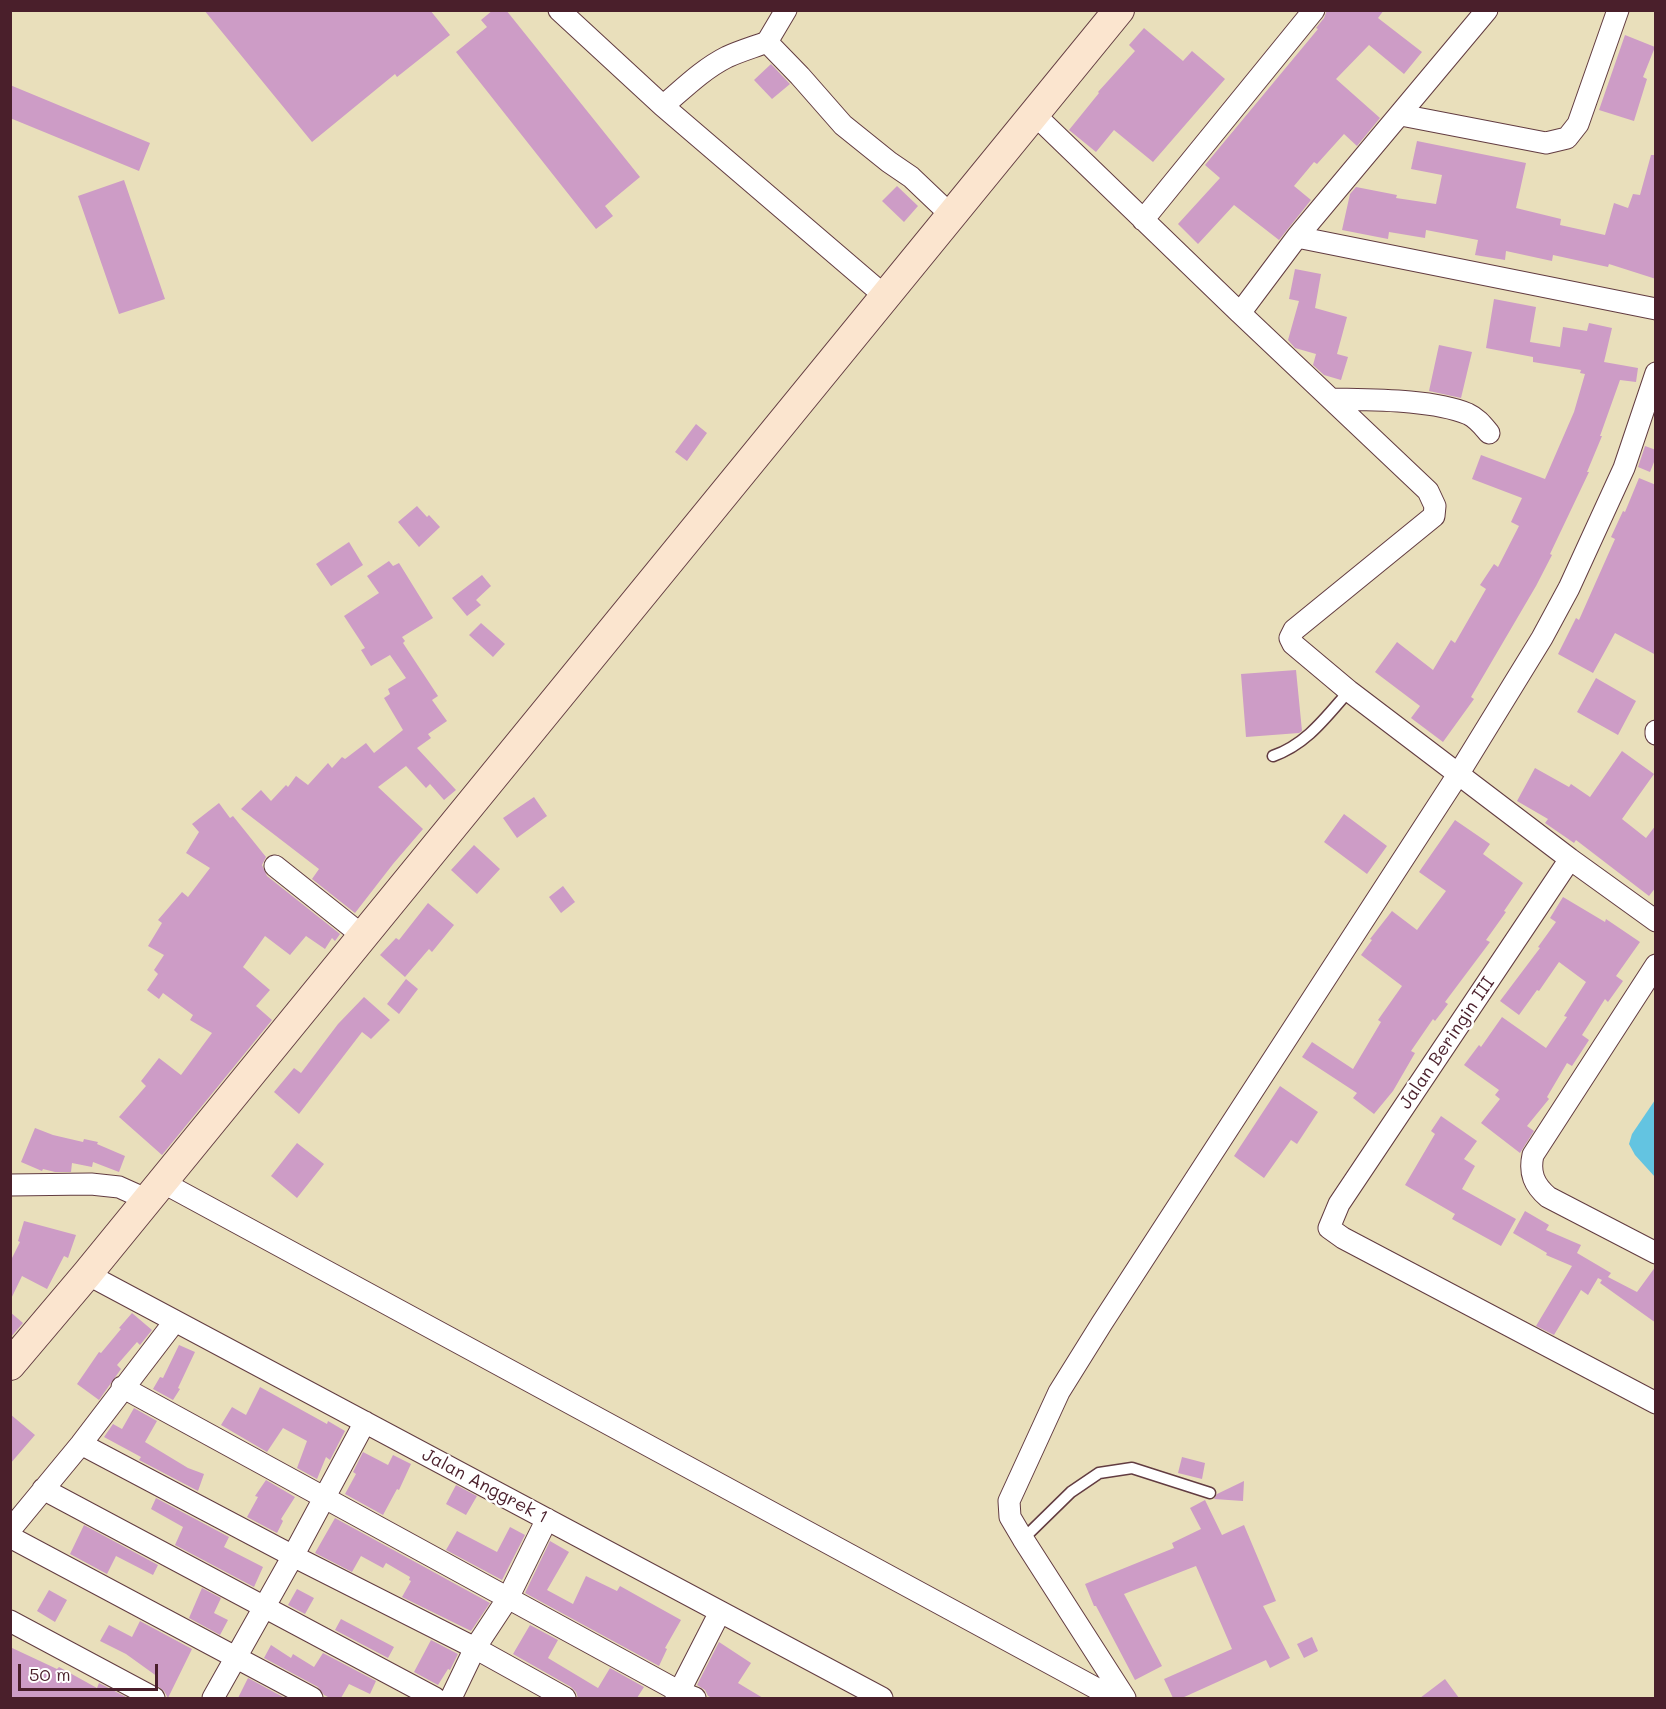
<!DOCTYPE html>
<html>
<head>
<meta charset="utf-8">
<style>
  body { margin:0 }
  #map { position:relative; width:1666px; height:1709px; overflow:hidden; background:#e9dfbb; font-family:Mali,sans-serif }
  canvas { display:block }
  .frame { position:absolute; inset:0; border:12px solid #4a1f2b; pointer-events:none }
  .scale { position:absolute; left:18px; top:1664px; width:140px; height:27px; box-sizing:border-box; border:3px solid #4a1f2b; border-top:0; padding-left:8px; font-size:18px; line-height:21px; white-space:nowrap; color:#4a1f2b; -webkit-text-stroke:4px #fff; paint-order:stroke }
</style>
</head>
<body>
<div id="map">
<canvas width="1666" height="1709"></canvas>
<div class="frame"></div>
<div class="scale">50 m</div>
</div>
<script>
const ctx = document.querySelector('canvas').getContext('2d');
ctx.lineJoin = 'round';
function paint(path, color) {
  ctx.fillStyle = color;
  ctx.fill(path, 'evenodd');
}
function strokePath(path, color, width, dash) {
  ctx.strokeStyle = color;
  ctx.lineWidth = width;
  ctx.lineCap = dash ? 'butt' : 'round';
  ctx.setLineDash(dash || []);
  ctx.stroke(path);
}
function drawText(font, color, halo, rows, align = 'center') {
  ctx.font = font + ' Mali,sans-serif';
  ctx.lineWidth = 5;
  ctx.setLineDash([]);
  ctx.textBaseline = 'middle';
  ctx.strokeStyle = halo;
  ctx.fillStyle = color;
  for (const [text, x, y, turn = 0] of rows) {
    ctx.save();
    ctx.translate(x, y);
    ctx.rotate((+turn || 0) * Math.PI / 180);
    ctx.textAlign = isNaN(turn) ? turn : align;
    if (halo) ctx.strokeText(text, 0, 0);
    ctx.fillText(text, 0, 0);
    ctx.restore();
  }
}
paint(new Path2D(`
  M1655,1100V1177L1635,1155L1629,1144L1632,1134Z`), '#63c4e1');
paint(new Path2D(`
  M204,10H430L450,35L397,77L395,74L312,142Z
  M493,10H506L640,177L605,206L613,216L596,229L456,52L487,27L481,20Z
  M1327,10H1384L1378,18L1422,52L1404,74L1369,45L1336,79L1380,118L1357,146L1344,134L1317,164L1314,162L1294,186L1311,200L1279,240L1234,205L1198,244L1178,224L1220,178L1205,165L1318,29L1316,28L1324,18Z
  M1144,28L1183,61L1192,51L1225,79L1153,162L1114,130L1096,152L1069,130L1099,93L1098,92L1135,51L1129,45Z
  M1625,35L1655,47L1643,77L1647,79L1634,121L1599,110Z
  M771,64L790,84L772,99L754,80Z
  M10,85L150,143L139,171L10,118Z
  M1417,141L1526,163L1516,208L1561,219L1560,225L1605,235L1614,203L1628,208L1633,194L1640,195L1651,155H1656V279L1609,264L1608,267L1553,255L1552,261L1506,251L1505,260L1475,255L1478,240L1426,230L1425,238L1389,232L1388,239L1342,230L1350,194L1356,187L1397,195L1396,198L1436,204L1442,175L1411,169Z
  M124,180L165,299L119,314L78,196Z
  M897,186L918,206L904,222L882,201Z
  M1295,269L1321,274L1315,308L1347,317L1337,354L1348,357L1341,380L1324,375L1313,365L1316,354L1295,348L1288,340L1299,301L1289,299Z
  M1494,299L1536,307L1530,342L1560,347L1563,327L1587,331L1589,323L1612,328L1604,362L1638,368L1636,382L1620,380L1600,436H1602L1587,472H1589L1550,554L1552,555L1536,586L1471,697L1474,699L1443,742L1411,718L1420,706L1375,672L1397,642L1433,670L1451,640L1455,643L1486,589L1480,585L1494,564L1498,567L1519,526L1511,522L1522,498L1472,479L1481,455L1545,479L1574,412L1585,374L1580,373L1581,370L1533,362V357L1486,348Z
  M1439,345L1472,352L1461,398L1429,391Z
  M696,424L707,433L687,461L675,452Z
  M1645,446L1656,450V457L1650,472L1638,467Z
  M1639,478L1656,485V655L1615,633L1593,673L1558,654L1576,618L1579,620L1615,539L1611,537L1623,511L1625,512Z
  M417,506L427,517L429,515L440,527L419,547L398,522Z
  M349,542L363,565L331,586L316,564Z
  M389,561L393,566L399,563L433,618L402,637L405,641L403,643L438,696L432,700L447,721L428,734L431,738L417,748L456,790L444,800L430,784L426,788L406,766L378,787L423,829L393,864L355,913L312,879L319,869L241,809L261,790L271,801L286,785L288,787L296,776L308,785L328,763L332,768L342,757L345,759L366,743L374,753L403,730L384,698L390,694L388,689L406,678L390,655L371,666L361,650L365,648L344,616L379,593L367,576Z
  M482,575L491,586L476,600L481,605L467,616L452,598Z
  M481,623L505,644L493,657L469,635Z
  M1296,670L1302,731L1299,733L1246,737L1241,674Z
  M1596,678L1636,701L1618,735L1577,712Z
  M1622,751L1654,774L1622,819L1646,838L1656,825V887L1649,896L1576,840L1574,843L1545,823L1548,819L1517,801L1535,768L1569,787L1571,784L1590,797Z
  M534,797L547,816L517,838L503,818Z
  M219,803L230,818L233,816L266,857L262,865L267,876L340,934L335,941L332,938L325,949L306,936L290,955L265,936L243,967L270,990L256,1006L272,1020L162,1155L119,1117L146,1086L141,1081L159,1058L181,1075L212,1033L190,1020L193,1015L163,993L159,999L147,990L158,974L154,970L164,955L148,946L162,923L158,920L182,892L188,897L210,868L186,853L199,832L192,824Z
  M1344,814L1387,846L1367,874L1324,842Z
  M1455,820L1490,844L1483,854L1523,883L1504,911L1506,912L1486,940L1490,942L1445,1002L1448,1004L1435,1021L1433,1019L1411,1051L1415,1053L1393,1091L1374,1114L1353,1098L1357,1093L1302,1057L1312,1042L1353,1069L1381,1022L1378,1020L1402,986L1361,955L1372,940L1370,939L1392,911L1417,930L1446,891L1419,872Z
  M474,845L500,869L477,894L451,870Z
  M563,886L575,902L561,913L549,897Z
  M1563,897L1605,922L1606,919L1640,942L1616,976L1623,981L1608,1002L1605,999L1582,1035L1589,1040L1572,1066L1567,1063L1547,1097L1549,1099L1527,1126L1534,1131L1520,1153L1481,1123L1500,1099L1495,1095L1499,1090L1464,1065L1479,1045L1481,1047L1502,1017L1546,1048L1567,1017L1564,1016L1586,982L1559,962L1539,991L1537,990L1519,1015L1500,1001L1540,948L1538,947L1556,922L1550,918Z
  M428,903L454,925L432,952L429,949L405,977L380,955L396,938L399,940Z
  M406,979L418,989L399,1014L387,1004Z
  M364,997L390,1020L371,1039L362,1032L299,1114L274,1092L294,1068L301,1073L338,1024Z
  M1280,1086L1318,1112L1297,1144L1291,1140L1264,1178L1234,1156Z
  M1441,1116L1477,1141L1464,1159L1475,1166L1462,1189L1516,1219L1501,1246L1452,1219L1455,1214L1405,1185L1435,1134L1431,1131Z
  M35,1128L53,1135L83,1142L84,1139L98,1142L97,1144L125,1156L119,1172L93,1162L92,1167L72,1163L71,1172H55L43,1169L42,1171L21,1162Z
  M297,1143L324,1164L297,1198L271,1176Z
  M1525,1211L1549,1225L1546,1230L1581,1245L1577,1253L1611,1273L1608,1277L1637,1292L1656,1266V1323L1600,1283L1602,1280L1598,1278L1588,1295L1581,1290L1554,1335L1536,1326L1572,1266L1546,1255L1547,1253L1513,1233Z
  M24,1221L76,1235L68,1258L64,1256L47,1289L22,1276L10,1301V1262L20,1242L18,1241Z
  M10,1312L23,1323L10,1338Z
  M132,1313L152,1330L140,1345L137,1342L117,1365L121,1369L99,1400L77,1384L99,1352L101,1353L121,1329L119,1328Z
  M179,1345L195,1352L178,1388L180,1389L173,1400L153,1389L160,1377L163,1378Z
  M260,1387L327,1424L328,1421L345,1431L330,1460L326,1457L317,1479L297,1468L307,1441L283,1428L267,1452L221,1425L232,1407L246,1415Z
  M134,1408L157,1421L145,1442L188,1468L204,1474L198,1491L139,1460L141,1457L104,1437L113,1424L122,1429Z
  M10,1414L35,1435L10,1464Z
  M363,1452L388,1465L393,1455L411,1464L399,1490L397,1489L383,1515L345,1494L356,1474L353,1472Z
  M1182,1457L1205,1463L1202,1479L1178,1473Z
  M266,1480L295,1497L281,1519L283,1521L277,1533L247,1517L258,1497L255,1496Z
  M1244,1481L1243,1501L1214,1499L1217,1494Z
  M456,1485L477,1496L466,1515L446,1504Z
  M156,1498L229,1537L224,1547L263,1567L254,1587L175,1545L183,1527L151,1509Z
  M1205,1500L1222,1535L1244,1525L1276,1601L1263,1606L1290,1658L1270,1668L1266,1660L1182,1698H1173L1164,1679L1232,1649L1196,1566L1124,1594L1162,1666L1135,1680L1096,1606H1094L1085,1584L1174,1548L1172,1543L1201,1529L1190,1508Z
  M335,1518L490,1603L471,1631L402,1597L411,1581L409,1580L410,1577L386,1563L383,1568L361,1556L352,1572L315,1553Z
  M84,1525L158,1565L153,1575L116,1556L107,1574L70,1554Z
  M510,1527L525,1535L502,1580L446,1550L457,1531L497,1552Z
  M550,1541L569,1552L547,1590L573,1604L586,1576L617,1591L620,1586L681,1620L665,1648L667,1649L659,1666L525,1593Z
  M202,1588L221,1598L214,1613L228,1620L220,1635L189,1618Z
  M297,1589L314,1598L305,1614L288,1605Z
  M49,1590L67,1600L55,1622L37,1611Z
  M341,1619L394,1647L388,1658L335,1630Z
  M140,1621L192,1649L168,1698L164,1691L155,1684L158,1677L126,1654L100,1641L109,1625L132,1637Z
  M530,1625L558,1640L548,1658L598,1688L610,1668L644,1687L637,1698H578L576,1692L571,1687L513,1654Z
  M1312,1637L1318,1651L1304,1658L1297,1644Z
  M431,1640L458,1654L450,1670L448,1669L438,1685L414,1672Z
  M719,1642L751,1663L738,1683L763,1698H712L708,1696L705,1690L697,1685Z
  M271,1645L291,1658L293,1654L314,1667L323,1653L376,1681L370,1694L349,1684L341,1698H330L324,1695L318,1687L264,1658Z
  M10,1647L57,1669L59,1667L97,1688L99,1683L128,1698H10Z
  M248,1678L283,1697V1698H238Z
  M1445,1679L1459,1698H1420Z`), '#cd9cc6');
const lane = new Path2D(`
  M1273,756C1307,744 1326,717 1349,691
  M1023,1539L1071,1492L1099,1473L1132,1468L1210,1493`);
const street = new Path2D(`
  M559,10L663,106L886,297
  M767,42L800,76L843,125L889,162L911,177L952,216
  M663,106C683,89 703,69 727,57C740,51 754,47 767,42L786,10
  M1034,114L1240,313L1297,237L1656,309
  M1401,115L1546,143L1567,138L1578,124L1618,10
  M1143,220L1314,10
  M1297,237L1487,10
  M1240,313L1428,491L1435,506L1434,516L1294,630L1290,638L1293,644L1349,691L1570,859L1656,921
  M1331,399C1370,400 1432,399 1468,414C1477,418 1483,426 1489,433
  M1656,731V734
  M1570,859L1339,1204L1329,1228L1343,1238L1656,1403
  M275,866L363,936
  M1656,965L1533,1155C1529,1173 1534,1185 1548,1197L1656,1253
  M162,1182L1114,1698
  M10,1185L91,1184L119,1187L148,1200
  M87,1274L882,1698
  M122,1387L680,1692L695,1698
  M81,1444L293,1556L475,1648L565,1698
  M43,1489L435,1698
  M10,1530L81,1444L175,1321
  M10,1537L312,1698
  M10,1621L154,1698
  M213,1698L293,1556L365,1422
  M451,1698L475,1648L508,1598L547,1519
  M676,1698L720,1612
  M1125,1698L1023,1539L1010,1517L1009,1501L1059,1392L1102,1323L1459,773L1542,638L1569,588L1624,468L1656,373`);
const secondary = new Path2D(`
  M10,1365L87,1274L1119,10`);
strokePath(lane, '#623c41', 13);
strokePath(street, '#623c41', 23);
strokePath(secondary, '#623c41', 32);
strokePath(lane, '#fff', 10);
strokePath(street, '#fff', 21);
strokePath(secondary, '#fbe5cf', 30);
drawText('18px', '#4a1f2b', '#fff', [
  ["Jalan Beringin III",1447,1043,-56],
  ["Jalan Anggrek 1",485,1486,28]
]);
</script>
</body>
</html>
